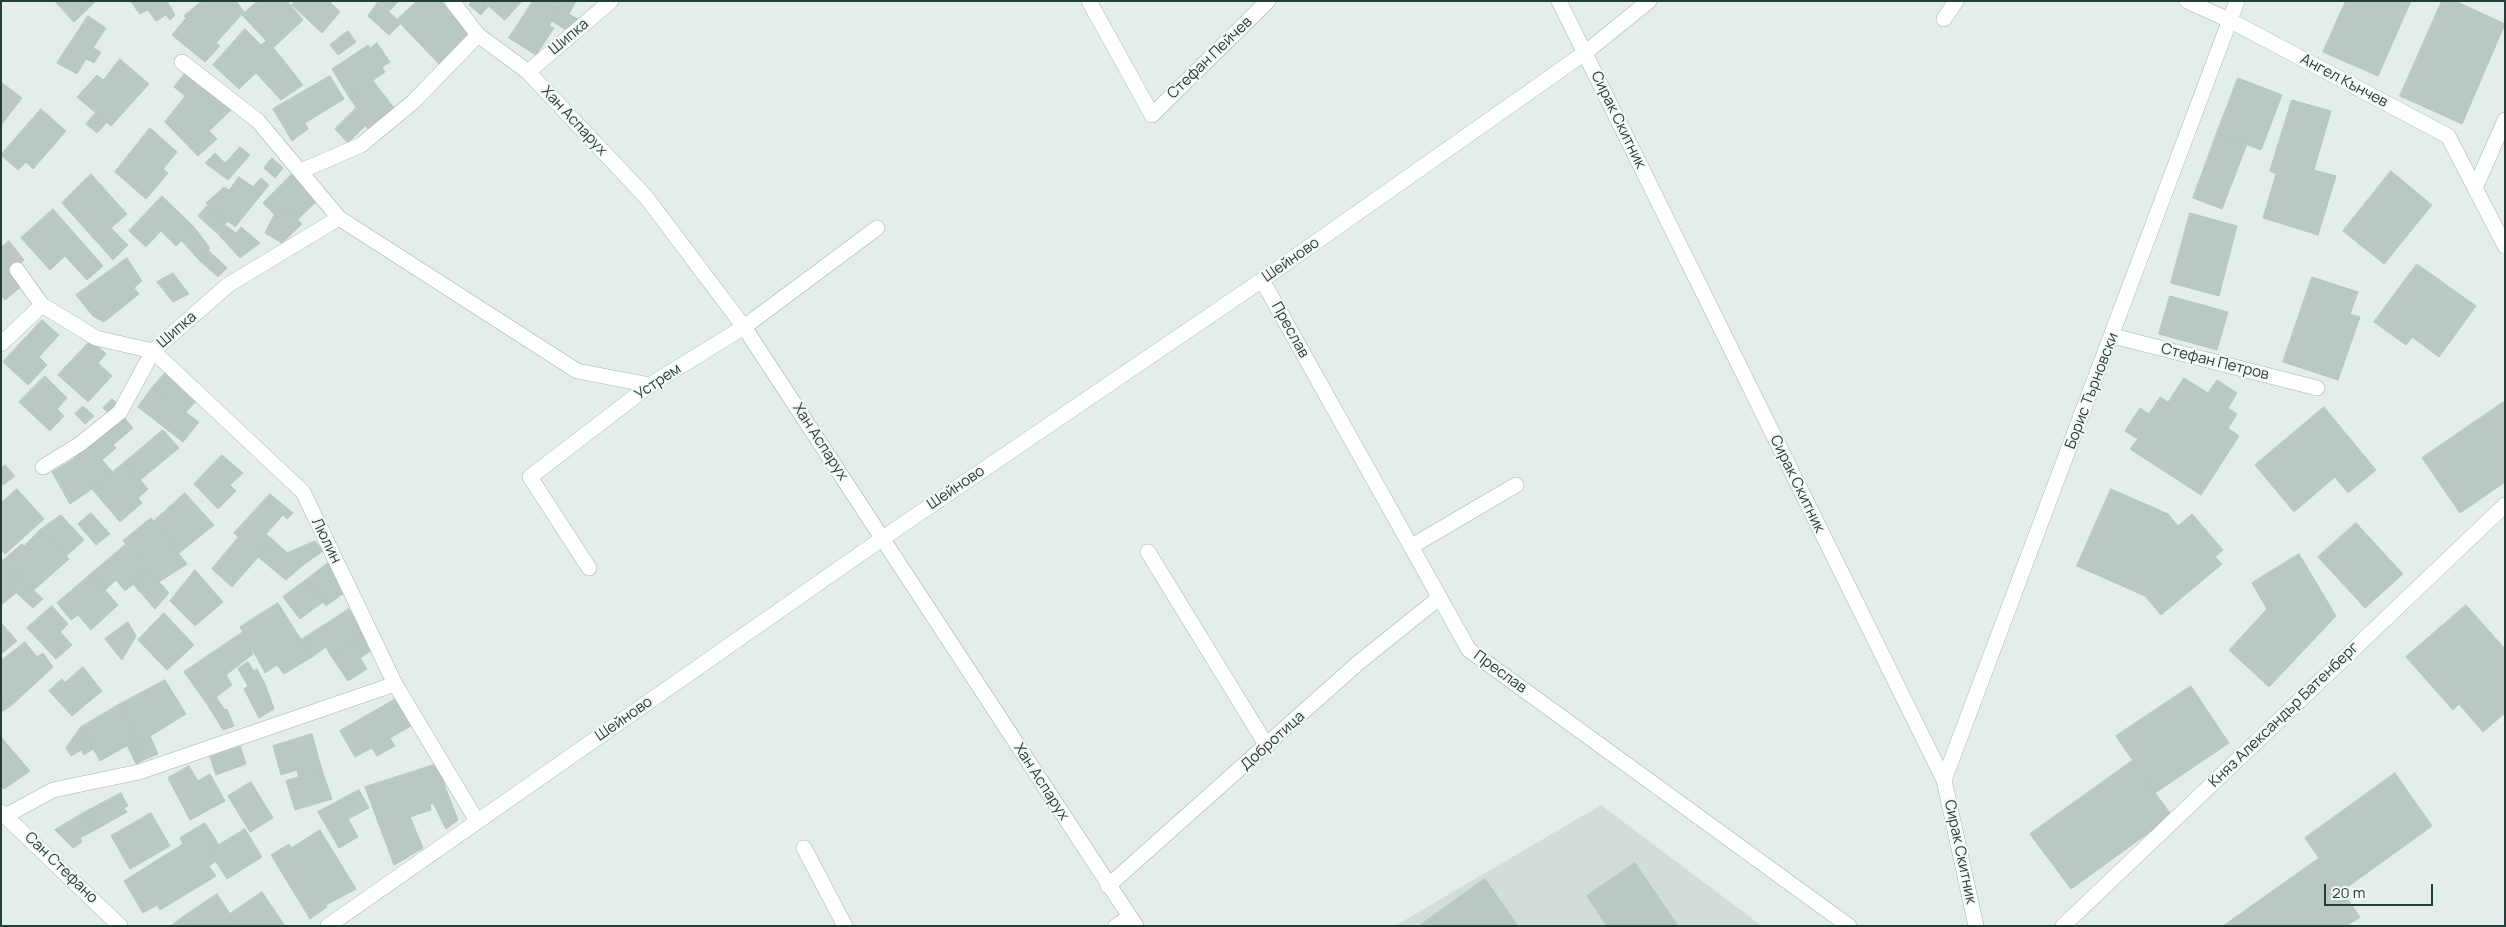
<!DOCTYPE html>
<html>
<head>
<meta charset="utf-8">
<style>
  body { margin:0 }
  #map { position:relative; width:2506px; height:927px; overflow:hidden; background:#e3ede9; font-family:Manrope,sans-serif }
  canvas { display:block }
  .frame { position:absolute; inset:0; border:2px solid #233e39; pointer-events:none }
  .scale { position:absolute; left:2324px; top:884px; width:109px; height:22px; box-sizing:border-box; border:2px solid #233e39; border-top:0; padding-left:6px; font-size:15px; line-height:18px; white-space:nowrap; color:#233e39; -webkit-text-stroke:4px #f4f9f7; paint-order:stroke }
</style>
</head>
<body>
<div id="map">
<canvas width="2506" height="927"></canvas>
<div class="frame"></div>
<div class="scale">20 m</div>
</div>
<script>
const ctx = document.querySelector('canvas').getContext('2d');
ctx.lineJoin = 'round';
function paint(path, color) {
  ctx.fillStyle = color;
  ctx.fill(path, 'evenodd');
}
function strokePath(path, color, width, dash) {
  ctx.strokeStyle = color;
  ctx.lineWidth = width;
  ctx.lineCap = dash ? 'butt' : 'round';
  ctx.setLineDash(dash || []);
  ctx.stroke(path);
}
function drawText(font, color, halo, rows, align = 'center') {
  ctx.font = font + ' Manrope,sans-serif';
  ctx.lineWidth = 4;
  ctx.setLineDash([]);
  ctx.textBaseline = 'middle';
  ctx.strokeStyle = halo;
  ctx.fillStyle = color;
  for (const [text, x, y, turn = 0] of rows) {
    ctx.save();
    ctx.translate(x, y);
    ctx.rotate((+turn || 0) * Math.PI / 180);
    ctx.textAlign = isNaN(turn) ? turn : align;
    if (halo) ctx.strokeText(text, 0, 0);
    ctx.fillText(text, 0, 0);
    ctx.restore();
  }
}
paint(new Path2D(`
  M1601,805L1762,926H1395Z`), '#d2ddd8');
const building = new Path2D(`
  M55,1H96L74,22Z
  M131,1H167L175,15L170,20L166,15L156,21L148,10L140,14Z
  M202,1H236L244,12L216,43L220,46L205,62L172,35L186,18L184,16Z
  M258,1H287L303,20L273,48L242,15Z
  M295,1H329L340,12L322,33L292,5Z
  M379,1H399L389,11Z
  M417,1H441L471,34L439,64L397,20Z
  M472,1H483L488,6L481,15L469,5Z
  M483,1H522L505,20Z
  M533,1H551L559,8L549,26L554,28L536,55L509,38Z
  M551,1H576L569,14Z
  M2346,1H2411L2378,76L2323,52Z
  M2442,1H2455L2505,24L2462,124L2400,96Z
  M378,2L401,23L389,35L368,16Z
  M559,8L579,20L569,32L552,21Z
  M88,16L106,28L93,48L101,52L94,63L86,59L77,74L57,63Z
  M245,29L261,45L266,41L276,51L303,85L281,100L256,73L239,89L213,65Z
  M348,31L356,42L338,55L330,45Z
  M377,43L390,62L382,67L385,72L349,97L332,69L368,45L370,48Z
  M120,59L149,84L111,126L77,97L97,75L103,80Z
  M188,70L199,79L185,96L174,87Z
  M330,76L344,99L305,123L308,129L292,141L273,109Z
  M2238,78L2282,95L2261,150L2217,133Z
  M199,79L235,106L209,131L217,139L198,156L165,122Z
  M373,81L395,109L370,131L353,111L356,107L349,97Z
  M1,82L22,98L1,125Z
  M2292,100L2331,111L2314,170L2336,176L2318,235L2263,218L2276,174L2270,171Z
  M41,109L66,131L33,169L26,162L18,170L1,155Z
  M353,111L366,125L348,143L335,129Z
  M96,113L107,122L97,133L86,124Z
  M150,128L177,152L163,169L168,173L146,199L115,172Z
  M2217,133L2247,144L2222,209L2193,198Z
  M240,147L250,155L228,180L205,163L215,153L225,163Z
  M272,158L283,168L275,178L264,168Z
  M2391,171L2432,205L2384,264L2343,231Z
  M91,174L127,214L111,228L128,245L113,260L62,203Z
  M292,174L317,201L298,219L287,208L277,217L263,203Z
  M239,177L253,187L261,178L269,185L235,227L206,203L224,187L229,190Z
  M162,196L194,227L176,246L161,231L146,247L129,231Z
  M208,205L228,221L217,233L198,216Z
  M287,208L302,224L282,243L265,233L274,215L277,217Z
  M53,209L103,266L87,280L65,256L50,270L21,238Z
  M2190,213L2237,226L2219,296L2171,283Z
  M225,225L236,233L241,227L260,243L240,258L217,233Z
  M194,227L210,248L199,260L181,240Z
  M9,241L24,260L13,270L24,284L5,300L1,295V248Z
  M208,250L227,268L218,277L199,260Z
  M127,258L142,281L134,288L139,294L104,322L93,316L76,295Z
  M2417,264L2476,306L2439,357L2412,337L2406,345L2374,322Z
  M173,273L189,294L173,302L157,282Z
  M2312,277L2358,292L2350,314L2360,317L2338,380L2283,362Z
  M2170,296L2228,312L2217,350L2159,334Z
  M42,320L59,335L39,357L47,365L28,385L3,362Z
  M91,340L106,354L98,363L112,376L88,402L58,375Z
  M165,373L199,398L185,413L152,388Z
  M45,376L67,398L57,409L64,416L50,431L19,402Z
  M2184,378L2208,393L2217,380L2237,393L2228,408L2237,414L2228,428L2239,436L2201,495L2130,449L2138,439L2125,431L2140,408L2149,414L2160,397L2168,402Z
  M152,388L199,422L183,442L138,407Z
  M112,399L119,405L111,415L103,408Z
  M2505,401V482L2460,513L2422,458Z
  M83,406L94,416L85,424L75,414Z
  M2324,407L2376,470L2348,493L2335,477L2294,512L2255,465Z
  M123,416L133,428L113,445L116,448L102,460L113,472L92,489L70,504L52,472L72,460Z
  M163,430L179,448L140,480L125,462Z
  M222,455L243,473L230,485L236,491L218,509L194,484Z
  M125,462L148,489L138,498L142,503L120,522L92,489Z
  M5,465L15,476L3,485L1,469Z
  M17,489L44,519L5,554L1,549V503Z
  M2111,489L2168,514L2178,526L2192,514L2223,550L2215,557L2222,564L2161,615L2145,596L2077,566Z
  M185,493L214,525L179,553L153,522Z
  M270,494L293,513L287,519L283,515L266,534L273,540L259,556L234,533Z
  M91,513L110,534L96,545L78,524Z
  M61,515L84,540L66,556L40,530Z
  M151,518L187,564L159,582L123,541Z
  M2356,523L2403,574L2365,608L2318,557Z
  M40,530L69,559L34,590L1,562L22,544L24,546Z
  M238,538L259,556L232,587L212,569Z
  M273,540L302,566L286,580L258,557Z
  M315,541L323,551L302,566L288,553Z
  M125,545L149,571L125,591L116,580L105,590L91,574Z
  M2299,554L2336,616L2269,687L2229,650L2267,609L2252,583Z
  M1,562L20,578L11,588L16,593L1,605Z
  M328,563L349,589L326,606L306,580Z
  M195,570L223,602L195,626L170,601Z
  M149,571L169,593L155,609L133,584Z
  M91,574L118,605L91,630L78,615L71,620L57,603Z
  M20,578L43,599L33,608L11,588Z
  M306,580L323,602L300,619L283,597Z
  M278,603L312,657L284,674L277,665L265,673L240,627Z
  M2466,605L2505,649V713L2483,732L2459,704L2453,710L2406,657Z
  M52,606L68,624L60,632L72,645L56,659L27,628Z
  M349,609L365,634L331,656L326,647L312,657L301,640Z
  M164,613L194,645L167,670L138,640Z
  M128,622L136,636L122,660L105,639Z
  M3,625L17,641L1,654V626Z
  M243,632L253,654L226,675L232,685L207,704L184,672Z
  M365,634L375,648L360,658L367,669L348,681L331,656Z
  M25,642L37,657L43,653L53,667L12,705L1,687V661Z
  M248,662L254,671L257,669L265,684L274,709L259,718L244,689L248,686L238,669Z
  M83,667L102,691L86,704L65,683Z
  M62,679L86,704L72,716L49,691Z
  M165,680L186,714L139,743L120,704Z
  M2191,686L2229,743L2155,793L2116,736Z
  M1,687L12,705L1,712Z
  M216,697L225,710L227,709L234,726L223,730L207,704Z
  M399,697L414,724L390,738L395,746L377,756L372,748L355,757L340,731Z
  M120,704L137,740L100,761L81,727Z
  M81,727L93,749L84,755L81,750L71,756L66,748Z
  M312,734L322,770L299,778L297,770L281,775L273,746Z
  M150,736L158,754L146,759L139,743Z
  M1,737L30,771L4,789L1,786Z
  M137,740L146,759L136,764L127,745Z
  M240,746L246,764L216,775L210,757Z
  M2132,761L2172,816L2071,889L2030,834Z
  M437,764L449,797L430,804L431,810L410,817L423,848L394,865L365,787Z
  M189,766L198,781L210,774L225,801L190,820L168,778Z
  M322,770L332,799L295,810L286,781Z
  M2395,773L2432,826L2342,891L2360,917L2347,926H2223L2319,858L2305,838Z
  M251,782L273,818L250,832L228,796Z
  M359,790L369,808L348,819L358,837L339,848L318,812Z
  M121,793L128,806L124,808L127,812L95,830L85,812Z
  M449,797L458,820L446,829L433,803Z
  M85,812L95,830L80,838L82,842L73,848L55,830Z
  M151,813L170,846L130,869L111,836Z
  M205,823L219,845L209,851L216,861L209,866L216,876L160,910L157,905L143,913L124,881L183,844L180,838Z
  M245,829L262,857L227,879L209,851Z
  M320,830L356,889L326,905L327,907L310,919L271,855L289,844L291,848Z
  M1635,863L1678,926H1607L1587,896Z
  M1485,879L1518,926H1419Z
  M262,892L285,926H238L230,914Z
  M217,894L238,926H189L183,917Z
  M183,917L189,926H171Z`);
paint(building, '#b9c8c3');
strokePath(building, '#b6c6c1', 1);
const lane = new Path2D(`
  M17,270L42,305
  M2113,336L2317,388
  M1,344L42,305L96,338
  M1412,546L1516,485`);
const street = new Path2D(`
  M452,1L478,35L528,72L646,197L744,327L1136,926
  M1089,1L1152,115L1268,1
  M1559,1L1944,780L1976,926
  M2187,1L2231,21L2448,136L2475,188
  M1944,19L1956,1
  M182,62L258,121L339,218L577,371L650,385
  M528,72L611,1
  M2505,120L2475,188L2505,246
  M301,171L361,145L413,102L478,35
  M1262,280L1469,650L1849,926
  M96,338L153,351L303,492L395,684L477,821
  M43,467L80,444L120,412L153,351L228,285L339,218
  M1148,552L1267,746
  M589,568L530,477L650,385L744,327L877,228
  M1944,780L2237,1
  M1,812L120,926
  M7,815L53,790L139,772L395,684
  M804,848L845,926
  M1108,886L1358,663L1439,598
  M328,926L883,538L1262,280L1586,52L1649,1
  M1116,926L1130,917
  M2063,926L2505,505`);
strokePath(lane, '#a6b5b1', 16);
strokePath(street, '#a6b5b1', 16);
strokePath(lane, '#fff', 15);
strokePath(street, '#fff', 15);
drawText('15px', '#233e39', '#f4f9f7', [
  ["Шипка",569,37,-40],
  ["Стефан Пейчев",1210,58,-44],
  ["Ангел Кънчев",2344,81,28],
  ["Сирак Скитник",1618,120,64],
  ["Хан Аспарух",574,121,47],
  ["Шейново",1291,260,-35],
  ["Шипка",177,330,-41],
  ["Преслав",1290,330,61],
  ["Стефан Петров",2215,362,14],
  ["Устрем",658,382,-34],
  ["Борис Търновски",2092,391,-69],
  ["Хан Аспарух",820,442,57],
  ["Сирак Скитник",1797,484,64],
  ["Шейново",956,488,-34],
  ["Люлин",326,541,64],
  ["Преслав",1500,672,36],
  ["Княз Александър Батенберг",2284,715,-44],
  ["Шейново",624,719,-35],
  ["Добротица",1273,741,-42],
  ["Хан Аспарух",1041,782,57],
  ["Сирак Скитник",1960,852,78],
  ["Сан Стефано",61,868,44]
]);
</script>
</body>
</html>
